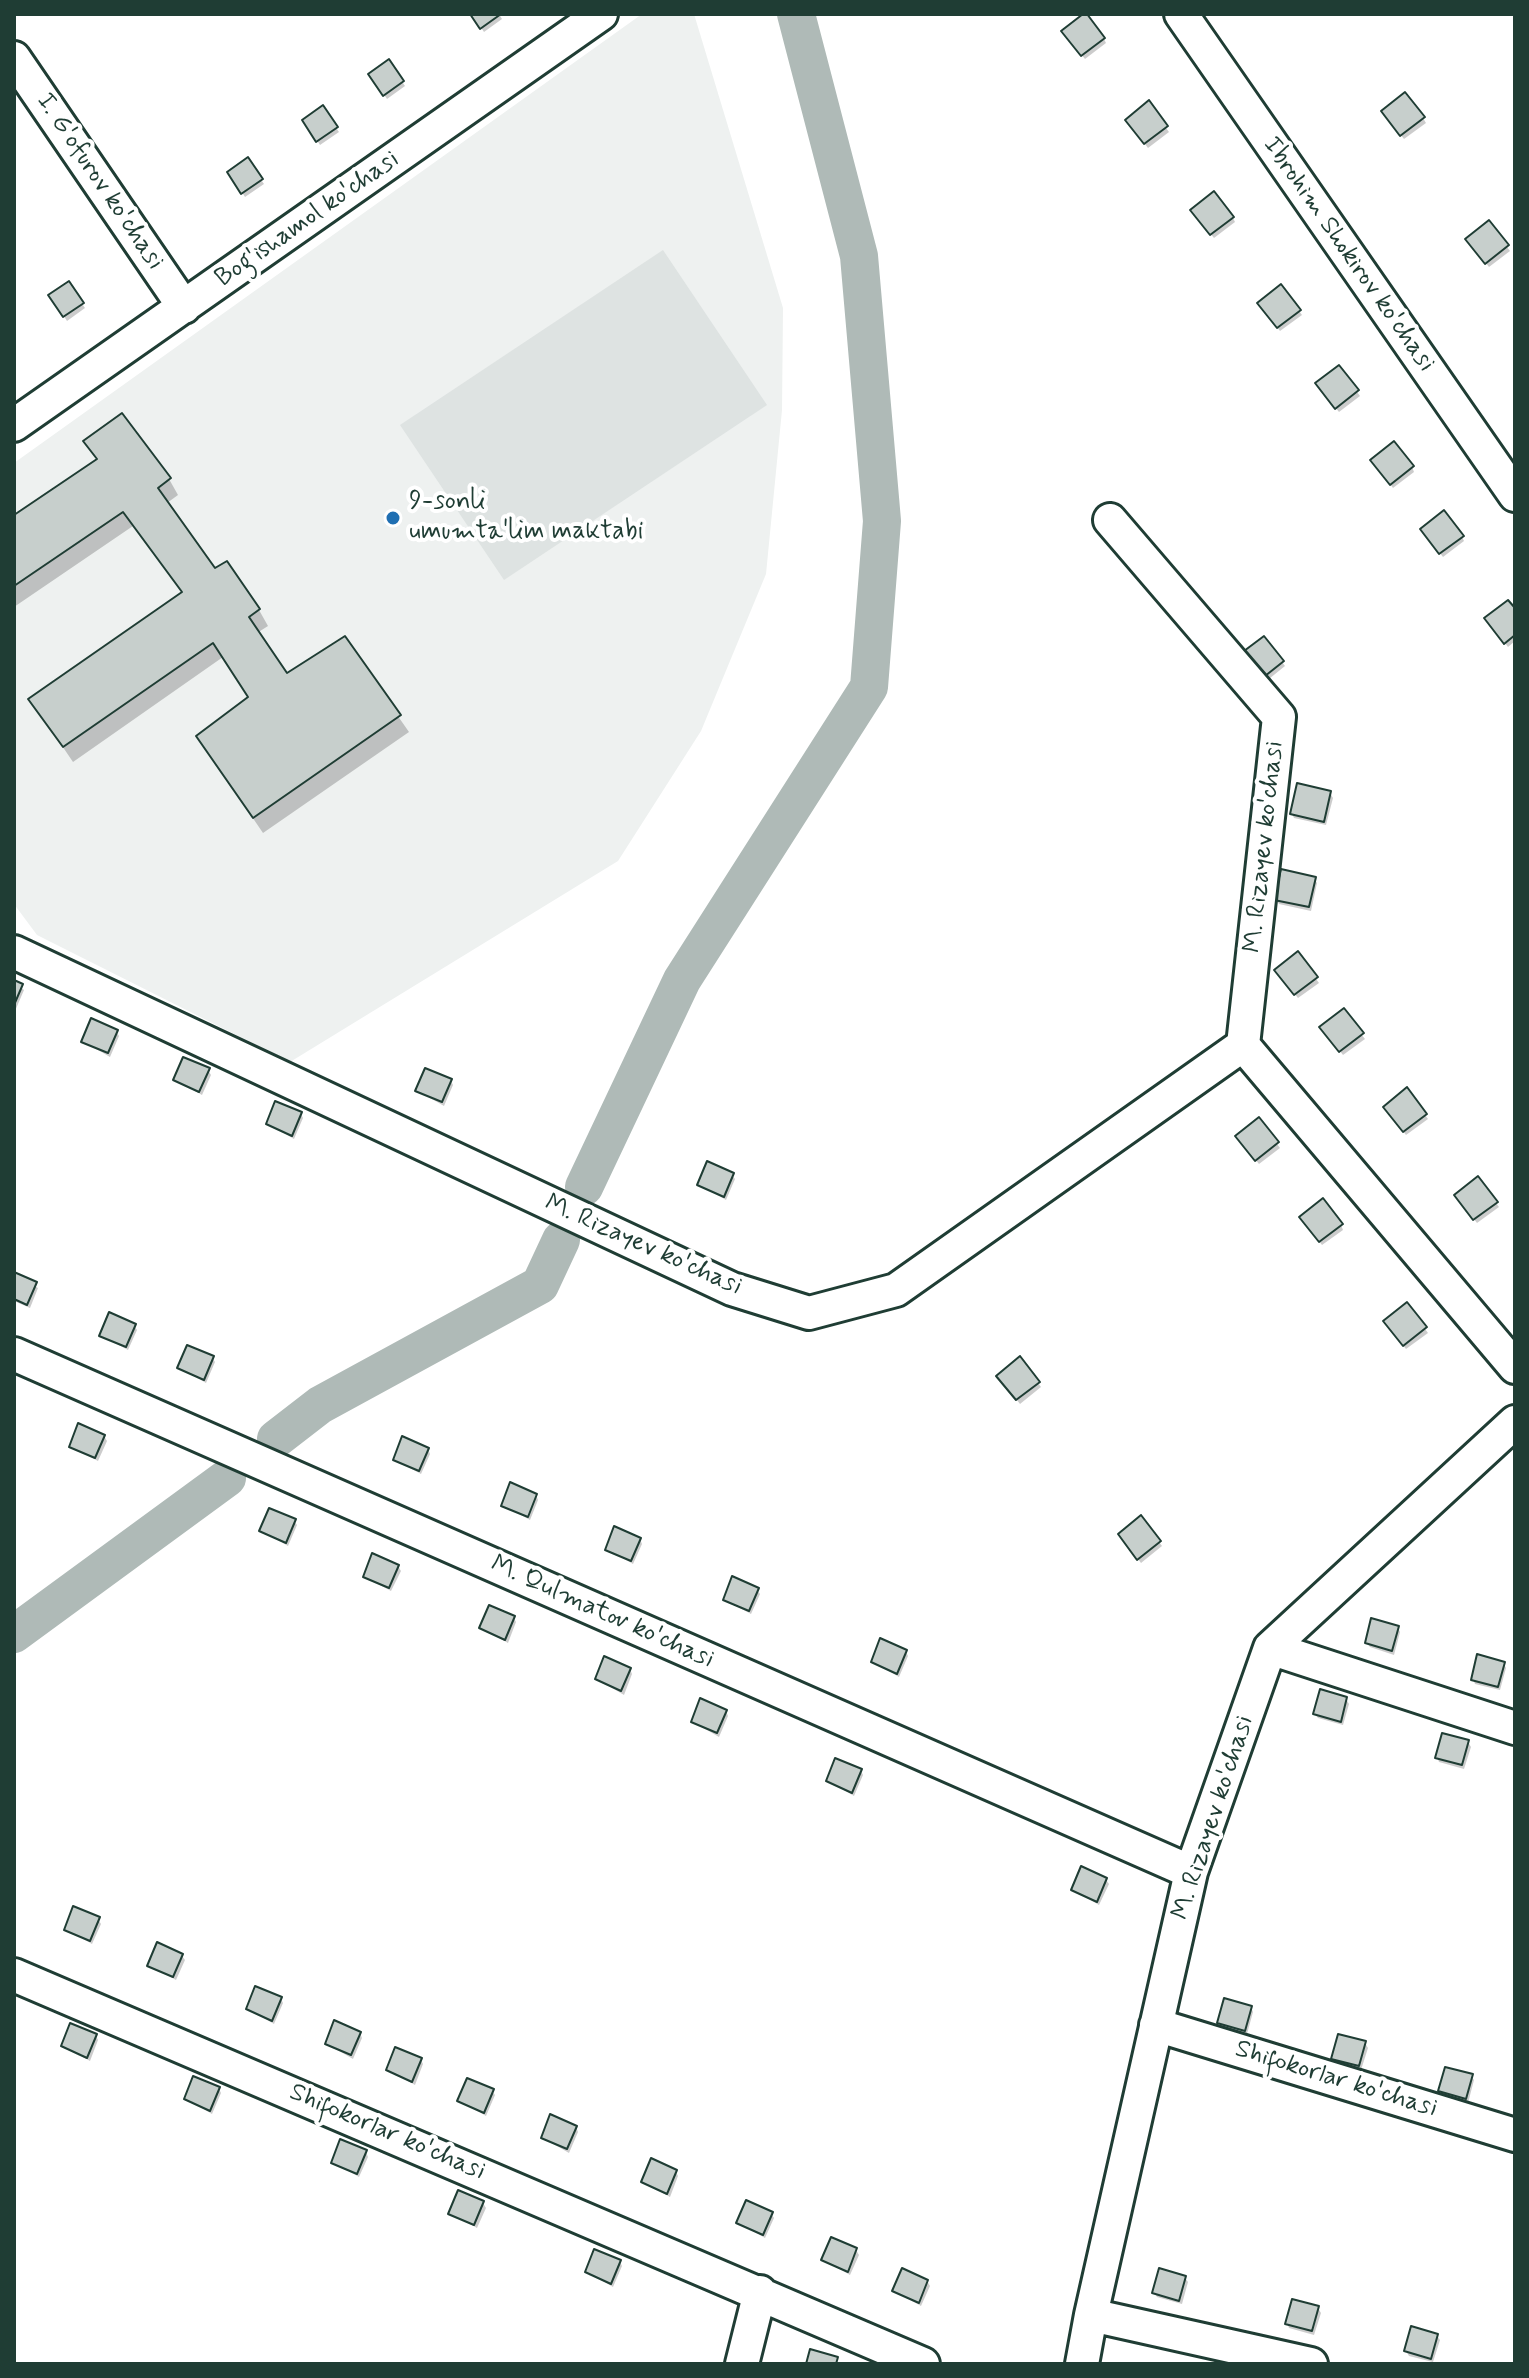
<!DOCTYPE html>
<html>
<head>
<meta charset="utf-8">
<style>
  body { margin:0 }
  #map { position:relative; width:1529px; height:2378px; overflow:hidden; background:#fff; font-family:Mynerve,sans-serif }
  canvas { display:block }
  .frame { position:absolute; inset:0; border:16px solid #1f3d34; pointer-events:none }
</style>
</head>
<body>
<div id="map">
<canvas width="1529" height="2378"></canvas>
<div class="frame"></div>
</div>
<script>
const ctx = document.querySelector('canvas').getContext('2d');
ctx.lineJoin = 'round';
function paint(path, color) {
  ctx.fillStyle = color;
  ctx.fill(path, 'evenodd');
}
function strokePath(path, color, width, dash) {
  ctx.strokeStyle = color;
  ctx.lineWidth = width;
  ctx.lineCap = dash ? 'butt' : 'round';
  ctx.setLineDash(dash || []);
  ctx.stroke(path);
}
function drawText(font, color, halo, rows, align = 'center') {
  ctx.font = font + ' Mynerve,sans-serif';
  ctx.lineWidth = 8;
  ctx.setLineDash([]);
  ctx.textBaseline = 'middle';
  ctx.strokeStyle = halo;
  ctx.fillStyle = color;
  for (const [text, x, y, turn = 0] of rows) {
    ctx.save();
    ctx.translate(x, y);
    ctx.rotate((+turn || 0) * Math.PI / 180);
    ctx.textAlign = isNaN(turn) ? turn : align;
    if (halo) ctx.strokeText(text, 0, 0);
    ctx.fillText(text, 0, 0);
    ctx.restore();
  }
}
paint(new Path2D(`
  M642,14H694L783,308L782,410L766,574L701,731L618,861L290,1062L37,935L14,904V463Z`), '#eef1f0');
paint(new Path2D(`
  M663,250L767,405L504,580L400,425Z`), '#dee3e2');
paint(new Path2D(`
  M472,14H499L502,19L484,32Z
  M1066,36L1104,39L1106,43L1085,59Z
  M389,62L405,86L387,99L371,75Z
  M1148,103L1169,132L1148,148L1130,124Z
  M322,108L339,132L320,145L304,120Z
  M1386,116L1423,118L1426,123L1404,139Z
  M247,160L264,184L245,197L229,172Z
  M1195,215L1233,218L1235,222L1214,238Z
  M1489,223L1510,251L1489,267L1470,243Z
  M68,284L85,308L67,321L51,296Z
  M1262,308L1299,311L1302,315L1280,331Z
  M1339,367L1360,396L1339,412L1320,388Z
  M86,441L169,479L178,495L167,503L215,571L259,610L268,626L257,633L286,676L344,639L409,732L263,833L208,752L250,698L223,657L73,762L31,700L183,594L133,526L14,607V518L98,461Z
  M1375,464L1412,467L1414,472L1393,488Z
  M1425,534L1462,537L1464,541L1443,557Z
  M1515,611V641L1508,647L1490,623Z
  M1245,659L1282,662L1285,666L1264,683Z
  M1330,793L1333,798L1326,825L1294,818L1292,814Z
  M1314,879L1317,883L1311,911L1279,904L1276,899Z
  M1298,954L1319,983L1298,998L1279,975Z
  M14,982L24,990L15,1011L14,1010Z
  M1343,1011L1365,1039L1343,1055L1325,1032Z
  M116,1031L119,1036L110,1057L84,1042Z
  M208,1070L211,1075L202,1095L175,1080Z
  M451,1081L453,1085L444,1106L418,1091Z
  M1388,1112L1425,1115L1428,1119L1406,1135Z
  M301,1114L303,1118L294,1139L268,1124Z
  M1259,1120L1280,1148L1259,1164L1240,1141Z
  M732,1175L735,1179L726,1200L700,1185Z
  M1459,1200L1496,1203L1499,1207L1477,1223Z
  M1304,1222L1341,1225L1343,1230L1322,1245Z
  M14,1274L38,1288L30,1308L14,1301Z
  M1407,1304L1428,1333L1406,1349L1388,1326Z
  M134,1325L137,1330L128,1350L102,1336Z
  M212,1357L215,1362L206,1383L180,1368Z
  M1001,1380L1038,1383L1041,1387L1020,1404Z
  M104,1436L107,1441L98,1461L71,1447Z
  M428,1449L430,1454L421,1474L395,1460Z
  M536,1495L538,1500L530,1520L503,1505Z
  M1141,1518L1162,1546L1141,1563L1123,1539Z
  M294,1521L297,1525L288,1546L262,1531Z
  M640,1539L642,1544L633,1564L607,1549Z
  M398,1566L401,1571L391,1591L365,1577Z
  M757,1590L760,1594L751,1614L725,1600Z
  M514,1618L516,1622L508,1643L481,1628Z
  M1398,1628L1400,1632L1394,1655L1370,1647L1367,1643Z
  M906,1652L908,1656L899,1677L873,1662Z
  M1504,1664L1506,1668L1500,1690L1475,1684L1473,1679Z
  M630,1669L632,1674L624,1695L597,1679Z
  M1346,1699L1349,1704L1343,1725L1318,1718L1315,1714Z
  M726,1711L728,1716L719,1737L693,1722Z
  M1468,1742L1471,1747L1464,1769L1439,1762L1437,1757Z
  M861,1771L863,1775L854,1796L828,1781Z
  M1106,1880L1109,1884L1099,1905L1073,1890Z
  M98,1919L101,1924L92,1944L66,1929Z
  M182,1956L185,1960L176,1980L150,1966Z
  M281,1999L283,2003L274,2024L248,2009Z
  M1251,2007L1253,2012L1247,2034L1222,2027L1219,2023Z
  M360,2033L362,2038L353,2059L327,2044Z
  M96,2036L98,2040L90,2061L63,2046Z
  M1365,2043L1368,2048L1361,2070L1336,2063L1334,2058Z
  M421,2060L423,2064L415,2085L388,2070Z
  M1471,2076L1474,2080L1468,2103L1443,2096L1440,2091Z
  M219,2089L221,2093L212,2114L186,2099Z
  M492,2091L495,2095L486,2116L460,2101Z
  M576,2127L578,2132L569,2153L543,2138Z
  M366,2152L368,2157L359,2177L333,2162Z
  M676,2172L678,2176L670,2197L643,2182Z
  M483,2203L486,2208L477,2228L450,2213Z
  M771,2213L774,2218L765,2238L739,2223Z
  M856,2250L859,2255L850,2275L824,2260Z
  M620,2262L622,2266L613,2287L587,2272Z
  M1185,2278L1188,2282L1182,2304L1157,2297L1154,2292Z
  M927,2281L930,2286L921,2306L894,2291Z
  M1318,2308L1321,2313L1314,2335L1289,2328L1287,2323Z
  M1437,2336L1440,2340L1433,2362L1409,2356L1406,2351Z`), '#0003');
strokePath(new Path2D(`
  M584,1187L682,980L869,687L882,521L859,256L796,14
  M276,1439L320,1405L540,1285L561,1240
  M14,1634L227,1478`), '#afbab7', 38);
const building = new Path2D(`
  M470,14H501L480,29Z
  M1083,14H1087L1105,38L1081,56L1061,31Z
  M389,59L404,81L383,96L368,74Z
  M1405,92L1425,117L1400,136L1381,111Z
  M1149,100L1168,126L1144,144L1125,120Z
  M323,105L338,127L316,142L302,120Z
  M248,157L263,179L241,194L227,172Z
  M1214,191L1234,217L1210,235L1190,210Z
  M1489,220L1509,245L1485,264L1465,239Z
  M69,281L84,303L63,317L48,295Z
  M1281,284L1301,310L1277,328L1257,303Z
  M1339,365L1359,390L1335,409L1315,383Z
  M122,413L171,478L158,488L215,568L227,561L260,609L249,617L287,673L345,636L401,715L253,818L196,736L248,697L213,643L63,747L28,699L182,592L123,512L14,586V515L97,459L83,441Z
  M1394,441L1414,466L1390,485L1370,460Z
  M1444,510L1464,536L1439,554L1420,529Z
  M1508,600L1515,608V635L1504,644L1484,618Z
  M1264,636L1284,661L1260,680L1240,654Z
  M1297,783L1331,791L1324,822L1290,814Z
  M1281,869L1316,877L1309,907L1274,900Z
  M1298,951L1318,977L1294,995L1274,970Z
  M14,980L23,984L14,1005Z
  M1344,1008L1364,1033L1339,1052L1319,1027Z
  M91,1018L118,1030L108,1053L81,1042Z
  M183,1057L210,1068L199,1092L173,1080Z
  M425,1068L452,1079L442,1102L415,1091Z
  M1407,1087L1427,1114L1403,1132L1383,1107Z
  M275,1101L302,1112L292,1136L266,1124Z
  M1259,1117L1279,1142L1255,1161L1235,1136Z
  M707,1161L734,1173L724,1197L697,1185Z
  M1478,1176L1498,1202L1473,1220L1454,1195Z
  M1323,1198L1343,1224L1319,1242L1299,1217Z
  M14,1272L37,1282L27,1305L14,1299Z
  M1407,1302L1427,1327L1403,1346L1383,1321Z
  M109,1312L136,1324L126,1347L99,1336Z
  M187,1345L214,1356L204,1380L177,1368Z
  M1020,1356L1040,1382L1016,1400L996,1376Z
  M78,1423L105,1435L95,1458L69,1447Z
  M402,1436L429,1448L419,1471L393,1460Z
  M510,1482L537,1494L528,1517L501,1506Z
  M269,1508L296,1519L286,1543L259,1531Z
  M1141,1515L1161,1541L1137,1560L1118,1534Z
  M614,1526L641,1538L631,1561L605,1550Z
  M372,1553L399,1565L389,1588L363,1577Z
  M732,1576L759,1588L749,1611L723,1600Z
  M489,1605L515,1616L505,1640L479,1628Z
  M1371,1618L1399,1626L1392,1651L1365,1643Z
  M880,1638L907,1650L897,1674L871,1662Z
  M1477,1654L1505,1662L1498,1687L1471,1680Z
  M604,1656L631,1668L621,1691L595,1679Z
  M1320,1689L1347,1697L1341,1722L1313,1714Z
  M700,1698L727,1710L717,1733L691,1722Z
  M1442,1733L1469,1740L1462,1765L1435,1758Z
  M835,1758L862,1769L852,1793L826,1781Z
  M1081,1866L1107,1878L1097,1902L1071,1890Z
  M73,1906L100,1917L90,1941L64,1930Z
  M157,1942L183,1954L173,1977L147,1966Z
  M255,1986L282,1997L272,2021L246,2009Z
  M1224,1998L1252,2006L1245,2031L1217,2023Z
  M334,2020L361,2032L351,2055L325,2044Z
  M70,2023L97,2034L87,2058L61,2046Z
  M1338,2034L1366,2041L1359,2066L1331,2059Z
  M395,2047L422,2058L412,2082L386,2070Z
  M1445,2067L1473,2074L1466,2099L1438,2091Z
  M193,2076L220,2087L210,2111L184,2099Z
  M467,2078L494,2089L484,2113L457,2101Z
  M550,2114L577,2126L567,2149L541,2138Z
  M340,2139L367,2150L357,2174L331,2163Z
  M651,2158L677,2170L667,2194L641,2182Z
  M458,2190L484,2201L474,2225L448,2214Z
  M746,2200L773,2212L763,2235L736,2223Z
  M831,2237L857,2248L848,2272L821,2260Z
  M594,2249L621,2260L611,2284L585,2272Z
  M902,2268L928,2280L919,2303L892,2291Z
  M1159,2268L1186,2276L1179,2301L1152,2293Z
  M1292,2299L1319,2306L1312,2331L1285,2324Z
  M1411,2326L1438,2334L1431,2359L1404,2351Z
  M810,2349L838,2357L836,2364H806Z`);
paint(building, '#c7cfcc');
strokePath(building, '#1f3d34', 2);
const minor = new Path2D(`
  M1181,14L1515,495
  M14,58L184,307
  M14,425L601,14
  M1110,520L1279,717L1243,1045
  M14,952L732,1289L809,1313L896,1290L1243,1045L1515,1367
  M14,1354L1191,1872
  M1270,1648L1515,1728
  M14,1975L923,2364
  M1156,2025L1515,2135
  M1091,2315L1191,1872L1270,1648L1515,1422
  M742,2364L760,2292
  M1082,2364L1091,2315L1311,2364`);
strokePath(minor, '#1f3d34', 38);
strokePath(minor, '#fff', 32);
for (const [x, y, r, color] of [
  [393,518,8,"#1f6fb2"]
]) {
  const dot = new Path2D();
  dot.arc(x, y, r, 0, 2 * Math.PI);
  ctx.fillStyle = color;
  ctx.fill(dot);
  strokePath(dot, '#fff', 3);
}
drawText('26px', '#1f3d34', '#fff', [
  ["I. G'ofurov ko'chasi",99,182,56],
  ["Bog'ishamol ko'chasi",308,220,-35],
  ["Ibrohim Shokirov ko'chasi",1348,255,55],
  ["M. Rizayev ko'chasi",1265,847,-84],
  ["M. Rizayev ko'chasi",643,1246,24],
  ["M. Qulmatov ko'chasi",602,1613,24],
  ["M. Rizayev ko'chasi",1214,1818,-72],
  ["Shifokorlar ko'chasi",1336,2080,17],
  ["Shifokorlar ko'chasi",387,2133,23]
]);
drawText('26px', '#1f3d34', '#fff', [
  ["9-sonli",409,503],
  ["umumta'lim maktabi",409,533]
], 'left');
</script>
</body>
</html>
